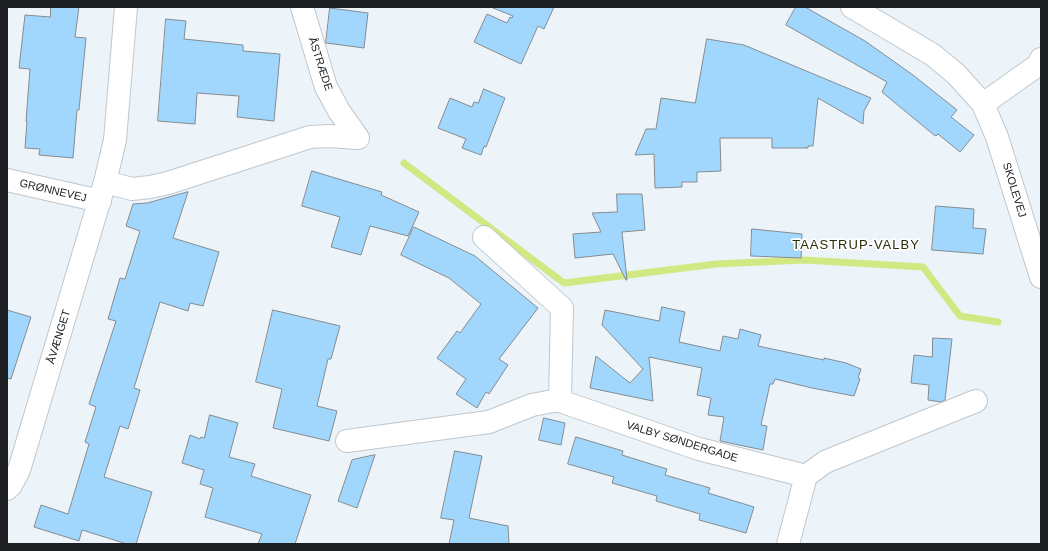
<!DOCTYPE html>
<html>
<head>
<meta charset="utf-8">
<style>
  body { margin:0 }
  #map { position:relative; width:1048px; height:551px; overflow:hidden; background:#ecf4fa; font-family:Helvetica,sans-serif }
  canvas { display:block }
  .frame { position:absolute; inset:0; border:8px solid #1c1e21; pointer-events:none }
</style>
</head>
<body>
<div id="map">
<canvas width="1048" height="551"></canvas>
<div class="frame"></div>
</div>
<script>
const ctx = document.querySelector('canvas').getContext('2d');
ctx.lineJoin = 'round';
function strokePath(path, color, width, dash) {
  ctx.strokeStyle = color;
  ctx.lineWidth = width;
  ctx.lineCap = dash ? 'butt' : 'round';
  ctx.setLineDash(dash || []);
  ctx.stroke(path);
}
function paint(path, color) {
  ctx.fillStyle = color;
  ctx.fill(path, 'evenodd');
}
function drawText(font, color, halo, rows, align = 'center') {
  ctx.font = font + ' Helvetica,sans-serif';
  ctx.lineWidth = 3.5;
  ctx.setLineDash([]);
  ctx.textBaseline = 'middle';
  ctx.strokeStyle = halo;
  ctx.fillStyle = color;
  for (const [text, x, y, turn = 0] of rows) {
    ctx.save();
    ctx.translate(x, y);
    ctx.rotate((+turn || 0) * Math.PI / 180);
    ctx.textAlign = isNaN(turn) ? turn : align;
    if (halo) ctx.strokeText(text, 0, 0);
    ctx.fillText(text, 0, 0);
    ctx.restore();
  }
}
strokePath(new Path2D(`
  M404,163L564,283L716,264L804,260L923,267L960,316L998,322`), '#d2e883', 7);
const building = new Path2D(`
  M51,7H79L75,37L86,38L79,110H77L73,158L39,155L40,149L25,148L27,121H26L30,69L19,68L25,15L50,17Z
  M493,7H554L544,29L538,26L521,64L474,42L487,14L507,23L510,17L512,18L513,16L493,8Z
  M796,7H805L865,41L913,75L957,110L951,117L974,135L960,152L938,134L936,136L934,135L882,92L887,82L786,25Z
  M330,8L368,13L364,48L326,43Z
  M166,19L186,21L184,39L243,45V51L280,54L274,121L237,117L239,96L197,93L195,124L158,121Z
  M707,39L744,45L871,98L864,111L863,124L818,98L813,146H808V148H772V138H720L721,171L697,172V182H682V187L655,188L654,154L635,155L646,129H656L661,98L695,103Z
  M484,89L505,98L486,147L484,146L481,155L462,148L466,139L438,128L450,98L472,107L474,102L478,103Z
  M312,171L382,192L381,195L419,212L408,236L370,226L361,255L331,247L340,217L302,206Z
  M188,192L173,238L219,252L203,306L190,303L188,311L160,302L134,388L140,390L128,429L120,426L104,477L152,492L136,544H127L82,530L79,541L34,527L41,505L68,514L89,444L85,442L96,407L89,404L116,321L108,319L120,278L125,279L140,231L126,226L133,204L147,203Z
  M617,194H642L645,230L622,232L627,280H626L613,254L575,258L573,234L601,232L592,213L617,212Z
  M936,206L974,209L973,228L986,229L983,254L932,250Z
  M414,227L475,256L538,308L499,359L508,365L489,394L486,392L477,408L456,394L466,379L437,358L457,331L460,333L481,304L449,278L401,255Z
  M752,229L802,234L801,258L751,256Z
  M662,307L685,312L679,342L720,351L723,336L738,339L740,329L761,335L758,346L824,360V358L846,363L861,369L858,378L860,379L854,396L812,388L775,379L773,384H770L761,425L767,426L763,450L720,441L724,417L708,415L711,398L697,395L702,368L649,357L653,401L590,388L596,356L630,383L643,369L602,325L605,310L659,321Z
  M7,310L31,317L11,379L7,378Z
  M273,310L340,326L331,359H328L317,406L337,411L329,441L273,428L282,389L256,382Z
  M933,338L952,339L945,400L941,402L928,400L929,385L911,383L914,355L932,357Z
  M210,415L238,423L229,457L255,464L251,476L311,495L295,544H258L262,534L205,517L213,488L200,484L204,470L182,463L190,435L200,439L201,437L204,438Z
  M544,418L565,423L561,445L539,440Z
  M576,437L623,451L622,455L667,469L665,475L710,488L708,493L754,507L746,533L699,520L700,514L656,501L657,496L612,483L614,477L568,464Z
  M455,451L482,456L469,518L508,526L509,544H449L454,520L441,518Z
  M375,455L357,508L338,501L352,460Z`);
paint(building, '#a2d7fd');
strokePath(building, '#848b90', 1);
const minor = new Path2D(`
  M302,7L326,87L339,111L358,138
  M983,104L1038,65L1041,59
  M7,180L100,201
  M105,182L132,189L150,187L168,183L310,137L329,136L358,138
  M484,237L562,308L560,401L699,449L806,476
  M347,441L489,422L532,405L553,401H560
  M7,489L11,485L19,470L105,182L115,140L126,7
  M788,544L806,476L825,462L976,401`);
const tertiary = new Path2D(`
  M852,7L933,55L956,74L983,104L997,137L1041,277`);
strokePath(minor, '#bfc7cc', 24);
strokePath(tertiary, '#bfc7cc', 24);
strokePath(minor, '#fff', 22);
strokePath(tertiary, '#fff', 22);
drawText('11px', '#1c1e21', '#fff', [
  ["ÅSTRÆDE",320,64,72],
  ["SKOLEVEJ",1014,190,73],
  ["GRØNNEVEJ",53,191,13],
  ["ÅVÆNGET",59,337,-73],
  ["VALBY SØNDERGADE",682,442,17]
]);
ctx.letterSpacing = '1px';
drawText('13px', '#282f07', '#fff', [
  ["TAASTRUP-VALBY",856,245]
]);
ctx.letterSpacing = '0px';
</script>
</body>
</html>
